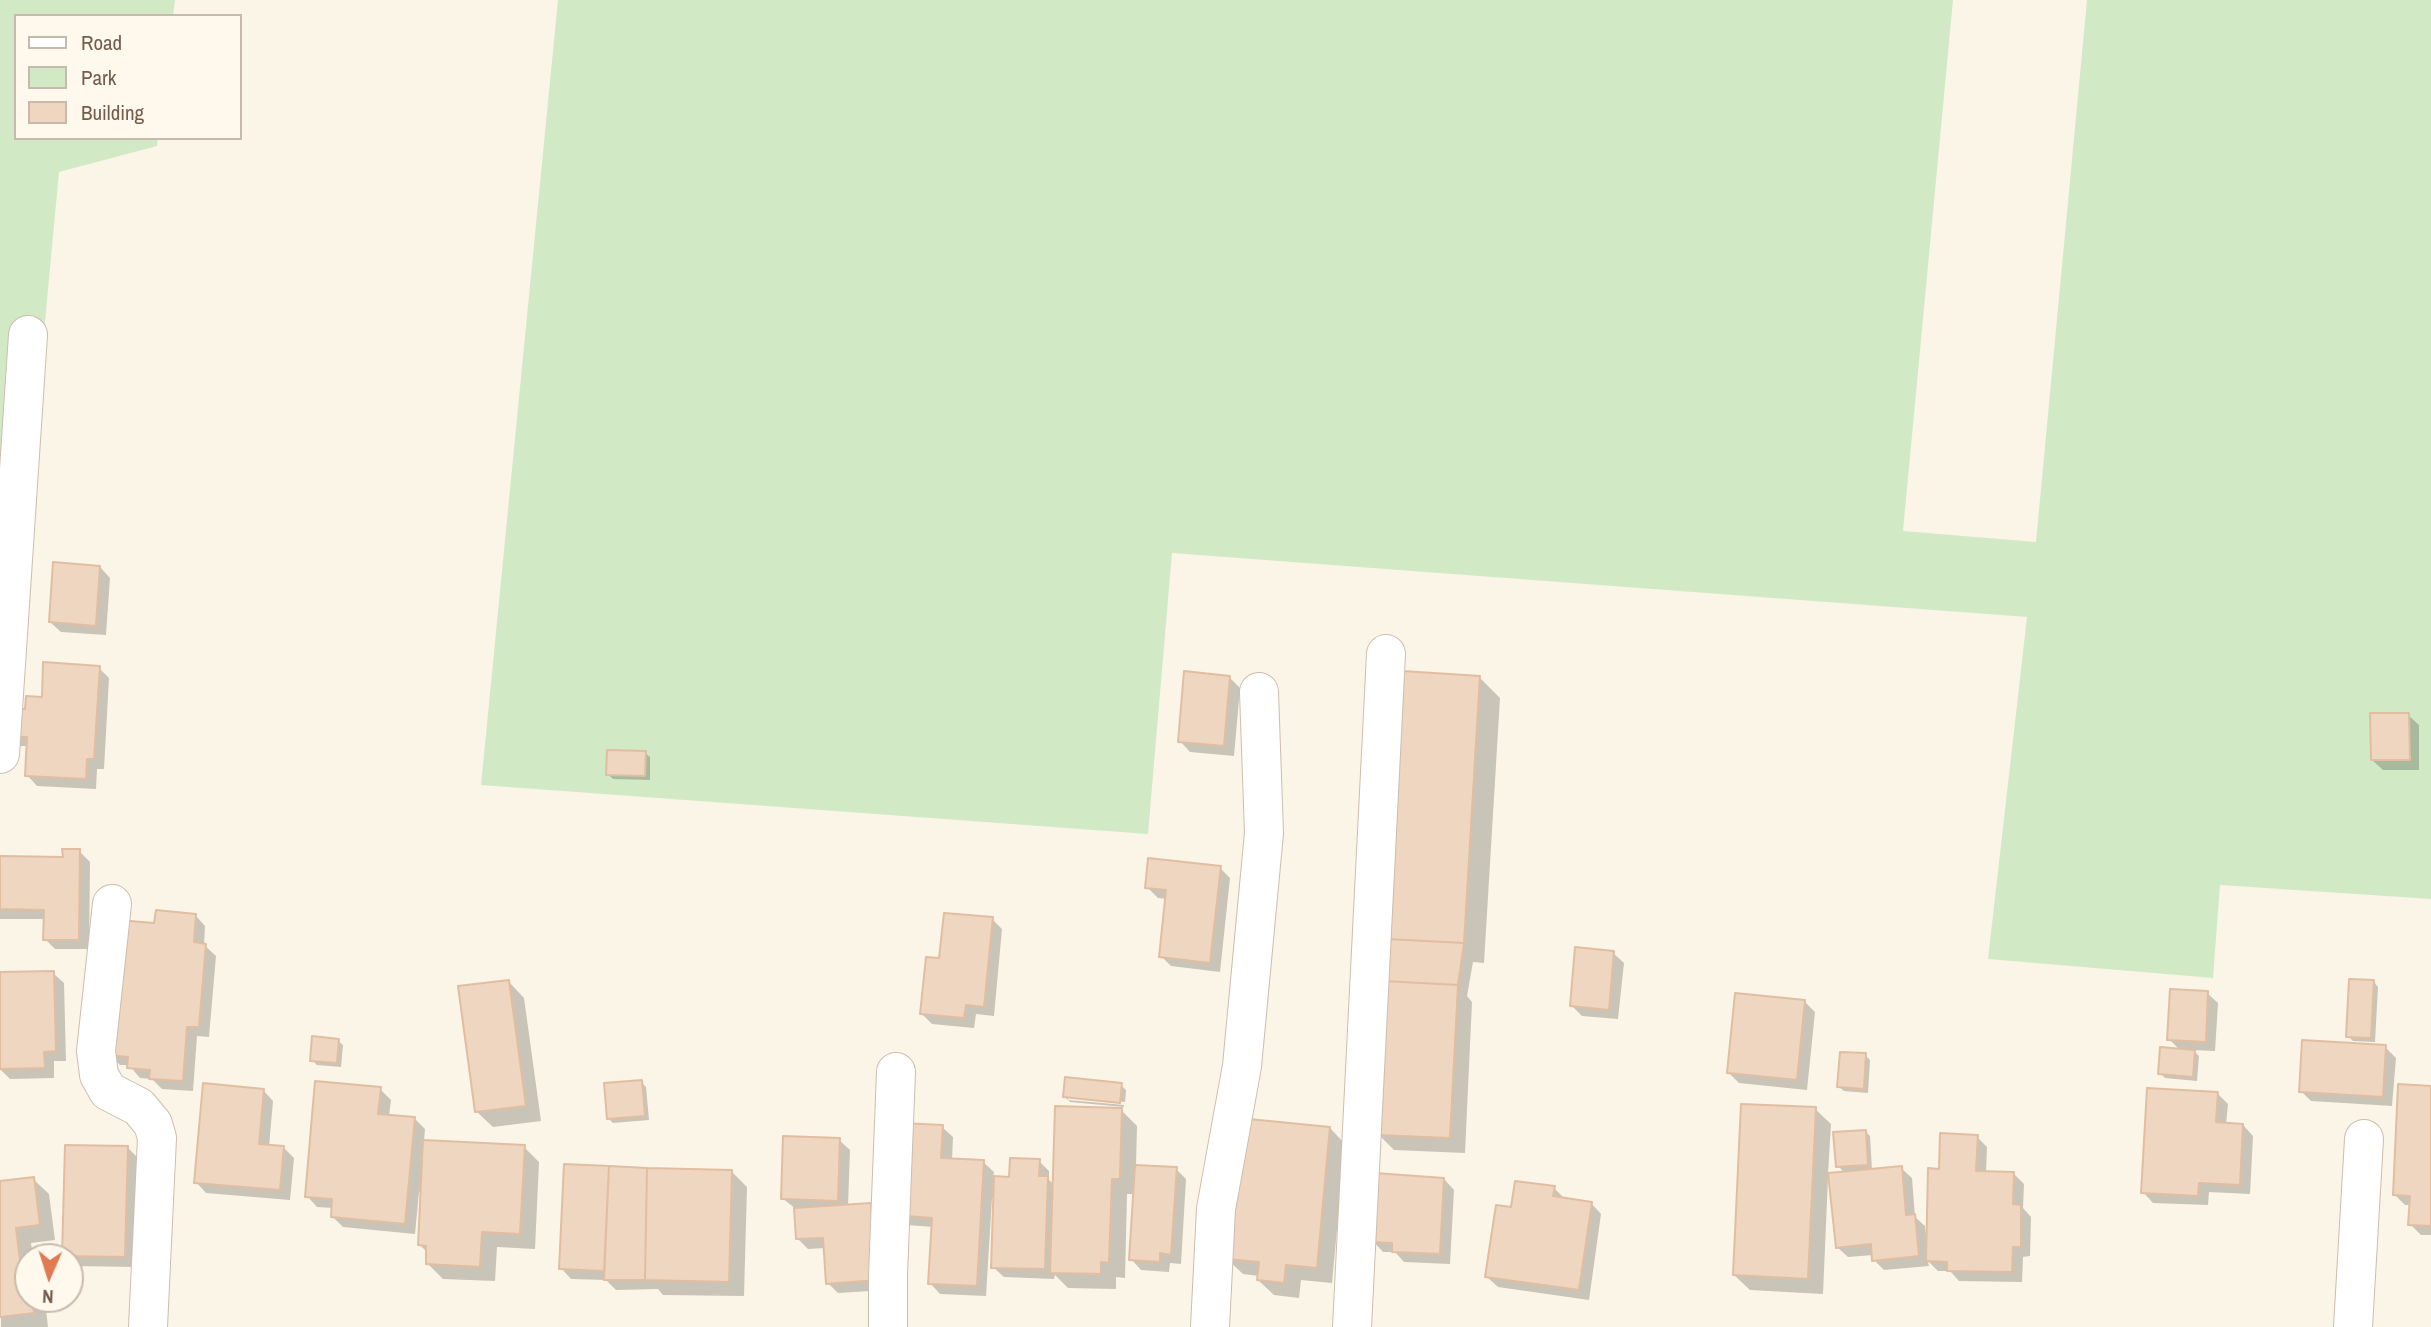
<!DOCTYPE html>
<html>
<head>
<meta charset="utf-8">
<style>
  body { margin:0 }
  #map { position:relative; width:2431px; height:1327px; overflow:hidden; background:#fbf5e7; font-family:"Archivo Narrow",sans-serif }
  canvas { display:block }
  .legend { position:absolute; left:14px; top:14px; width:228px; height:126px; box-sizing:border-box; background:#fef8ed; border:2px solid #c7baad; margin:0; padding:9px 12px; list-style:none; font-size:21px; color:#745d4d }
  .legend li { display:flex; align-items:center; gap:14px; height:35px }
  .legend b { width:35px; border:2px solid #c7baad }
  .north { position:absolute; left:14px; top:1243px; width:70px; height:70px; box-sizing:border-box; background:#fef8ed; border:2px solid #c7baad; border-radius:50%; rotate:183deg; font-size:19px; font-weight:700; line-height:28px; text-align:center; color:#745d4d }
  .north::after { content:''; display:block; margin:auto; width:24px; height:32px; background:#df7a53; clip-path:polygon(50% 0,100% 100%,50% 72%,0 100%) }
</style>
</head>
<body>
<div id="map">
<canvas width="2431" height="1327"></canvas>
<ul class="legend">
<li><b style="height:9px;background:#fff"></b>Road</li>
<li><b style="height:19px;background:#d2e9c6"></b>Park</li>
<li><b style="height:19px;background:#efd6c0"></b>Building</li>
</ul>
<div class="north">N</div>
</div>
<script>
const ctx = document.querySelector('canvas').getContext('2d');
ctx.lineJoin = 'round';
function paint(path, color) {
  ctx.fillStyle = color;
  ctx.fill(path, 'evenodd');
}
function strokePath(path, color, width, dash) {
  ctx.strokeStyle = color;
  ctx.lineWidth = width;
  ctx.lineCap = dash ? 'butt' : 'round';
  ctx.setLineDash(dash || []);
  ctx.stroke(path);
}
paint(new Path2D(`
  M0,0H175L173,16H16V138H158L157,146L59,172L25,536L0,650Z
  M558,0H1953L1903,531L2036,542L2087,0H2431V899L2220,885L2213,978L1988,959L2027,617L1172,553L1148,834L481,785Z`), '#d2e9c6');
paint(new Path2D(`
  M100,567L110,578L106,635L61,632L50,622Z
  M99,668L109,678L104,769H97L96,789L37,786L27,775L28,746H20L10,735L27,711L43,698Z
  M1229,677L1240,688L1234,756L1190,752L1180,741Z
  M1479,677L1500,698L1484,963L1473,962L1467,996L1472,1002L1465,1153L1394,1150L1378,1134Z
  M2408,715L2419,725V770H2383L2372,760Z
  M645,753L650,757V780L613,779L608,774Z
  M79,851L90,862L89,949H55L45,939L46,919H0V858H64Z
  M1220,868L1230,878L1220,972L1171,966L1161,956L1167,899L1158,898L1147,887Z
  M195,915L205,926L204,945L216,956L209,1037L197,1036L193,1091L162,1089L152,1079L140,1078L129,1065H120L110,1054L156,925Z
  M992,919L1002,929L994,1016L976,1014L974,1028L932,1024L922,1014L940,960Z
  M1613,953L1624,963L1618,1019L1582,1016L1572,1006Z
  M53,973L64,983L66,1061H54V1078L10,1079L0,1069V974Z
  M509,982L524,998L541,1121L493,1127L477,1112Z
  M2374,982L2378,987L2375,1042L2353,1041L2348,1036Z
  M2207,993L2218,1003L2215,1051L2193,1050L2199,1056L2197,1081L2165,1078L2160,1073L2181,1051L2169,1039Z
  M1805,1002L1815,1012L1807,1090L1739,1083L1729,1073Z
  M338,1041L343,1045L341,1067L317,1065L312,1060Z
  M2385,1047L2396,1058L2392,1106L2311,1101L2301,1091Z
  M1865,1055L1870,1060L1868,1093L1844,1091L1839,1087Z
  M1067,1079L1121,1085L1126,1090L1125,1102L1068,1096V1100L1065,1097Z
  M641,1082L646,1087L649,1120L613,1123L608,1118Z
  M2431,1087V1235H2421L2410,1224L2411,1205H2405L2395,1195Z
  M380,1089L391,1100L389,1116L414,1118L425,1129L424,1141L524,1147L539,1162L535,1249L497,1247L495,1281L443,1279L427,1263V1252L420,1245L422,1192H419L415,1234L343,1227L333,1217V1208L317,1207L307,1196Z
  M263,1090L273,1101L269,1147L284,1148L294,1158L290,1200L206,1193L196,1182Z
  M2217,1093L2228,1104L2226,1125H2243L2253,1136L2250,1194L2209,1192L2208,1205L2153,1203L2143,1192Z
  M1068,1100L1124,1105V1107L1070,1102Z
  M1815,1109L1831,1124L1828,1174L1845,1173L1838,1166L1865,1131L1870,1136L1872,1170L1901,1168L1912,1178L1915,1217L1925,1226L1926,1235H1928L1940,1171L1977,1137L1987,1147L1986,1173H2013L2024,1184L2023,1208L2031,1217L2030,1256L2023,1257L2022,1282L1959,1281L1950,1271H1938L1928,1261L1929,1266L1884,1270L1874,1260L1873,1255L1848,1257L1837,1247L1831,1178H1828L1823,1294L1750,1290L1734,1275Z
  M1121,1110L1137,1126L1136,1166L1176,1169L1186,1179L1181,1264L1170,1263L1169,1272L1141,1270L1131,1259L1135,1194H1127L1125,1278L1116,1277V1289L1068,1288L1055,1275L1054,1279L1004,1277L993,1267L995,1198H992L986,1296L940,1294L930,1283L933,1227L907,1225L896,1214L942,1127L953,1137L952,1160L983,1162L994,1172L993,1178L1011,1179L1039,1161L1049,1171V1180L1054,1185Z
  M1330,1128L1345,1144L1332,1283L1301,1280L1299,1298L1274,1295L1258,1280L1259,1276L1243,1274L1227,1259Z
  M839,1140L850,1150L848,1206L871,1205L881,1215L886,1290L838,1293L828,1283L826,1248L808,1249L798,1239L796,1209L782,1198Z
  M128,1148L138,1158L135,1267L75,1266L70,1261V1257L64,1255Z
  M565,1166L731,1171L747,1187L744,1296L663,1295L658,1289L616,1290L606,1280L571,1279L561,1268Z
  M33,1179L49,1194L55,1240L31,1243L33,1257H28V1299H38L46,1309L48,1327H1L0,1183Z
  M1444,1179L1454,1190L1450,1264L1404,1262L1395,1252H1383L1373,1241Z
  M1554,1188L1565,1199L1591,1203L1601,1214L1589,1300L1498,1287L1487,1277L1513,1209Z`), '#0003');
const building = new Path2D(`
  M53,562L100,566L96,626L49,622Z
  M43,662L100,666L94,759H87L86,779L25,776L27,737L8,736L10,708L25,709L26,696L42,697Z
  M1184,671L1230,676L1224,746L1178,742Z
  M1403,671L1480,676L1464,943L1387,939Z
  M2370,713H2409L2410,760H2371Z
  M607,750L646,751L645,776L606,775Z
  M62,849H80L79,940H43L44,910L0,909V856L63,857Z
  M1148,858L1221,866L1210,963L1159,957L1166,890L1145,888Z
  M156,910L196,914L194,942L206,944L199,1027H187L183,1081L149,1079L150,1070L127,1068L128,1057L108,1055L118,920L154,923Z
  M944,913L993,917L984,1007L966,1005L964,1018L920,1014L926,957L939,958Z
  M1387,939L1464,943L1458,985L1384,981Z
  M1575,947L1614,951L1609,1010L1570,1006Z
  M54,971L56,1051L44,1052L45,1068L0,1069V972Z
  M2349,979L2374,980L2371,1038L2346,1037Z
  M509,980L526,1106L475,1112L458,986Z
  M1384,981L1458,985L1450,1138L1376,1135Z
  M2170,989L2208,991L2206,1042L2167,1040Z
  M1735,993L1805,1000L1797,1080L1727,1073Z
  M312,1036L339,1039L337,1063L310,1061Z
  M2302,1040L2386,1045L2383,1097L2299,1092Z
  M2160,1047L2195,1050L2193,1077L2158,1074Z
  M1840,1052L1866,1053L1864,1089L1837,1087Z
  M1065,1077L1122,1083L1120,1103L1063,1097Z
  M642,1080L645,1116L607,1119L604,1083Z
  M315,1081L381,1087L378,1114L415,1117L405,1224L331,1217L332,1199L305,1197Z
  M203,1083L264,1089L259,1144L284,1146L280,1190L194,1183Z
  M2398,1084L2431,1086V1226L2408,1225L2410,1196L2393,1195Z
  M2147,1088L2218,1092L2216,1122L2243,1124L2240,1185L2199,1183L2198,1196L2141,1193Z
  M1741,1104L1816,1107L1808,1279L1733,1275Z
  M1055,1106L1122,1108L1120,1179H1112L1109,1263L1101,1262V1274L1050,1273Z
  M1239,1118L1330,1127L1317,1268L1286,1265L1284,1283L1257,1280L1259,1262L1226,1259Z
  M900,1123L943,1125L941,1158L984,1160L977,1286L928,1284L932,1218L894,1215Z
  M1866,1130L1868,1165L1836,1167L1833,1132Z
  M1940,1133L1978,1135L1976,1171L2014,1172L2013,1204L2021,1205V1247H2013L2012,1272L1947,1271V1262L1926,1261L1928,1168L1939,1169Z
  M783,1136L840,1138L838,1201L781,1199Z
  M423,1140L525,1145L520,1234L482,1232L480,1267L426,1264V1246L418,1245Z
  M65,1145L128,1146L125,1257L62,1256Z
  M1010,1158L1040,1159L1039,1176H1048L1045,1269L991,1268L994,1176L1009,1177Z
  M564,1164L609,1166L604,1271L559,1269Z
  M1135,1165L1177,1167L1171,1255L1160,1253V1262L1129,1260Z
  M609,1166L647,1168L645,1280H604Z
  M1902,1166L1906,1215L1915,1214L1919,1256L1872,1261L1871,1244L1836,1248L1828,1173Z
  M647,1168L732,1170L729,1282L645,1280Z
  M1375,1173L1444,1178L1440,1254L1392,1252V1243L1371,1242Z
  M34,1177L40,1225L16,1228L24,1292H28V1299H32L34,1313L0,1317V1181Z
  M1515,1181L1555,1186L1553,1196L1592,1202L1579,1290L1485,1277L1496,1205L1511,1207Z
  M871,1203L877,1280L826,1284L823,1238L796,1239L794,1208Z`);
paint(building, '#efd6c0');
strokePath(building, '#e1bda1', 2);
const minor = new Path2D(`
  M0,754L28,335
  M112,904L96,1051L99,1075L108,1091L139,1107L153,1124L157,1138L148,1327
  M888,1327V1275L896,1072
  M1210,1327L1216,1209L1242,1066L1264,833L1259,692
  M1352,1327L1386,654
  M2353,1327L2364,1139`);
strokePath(minor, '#cdbdae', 40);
strokePath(minor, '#fff', 38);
</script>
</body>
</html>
